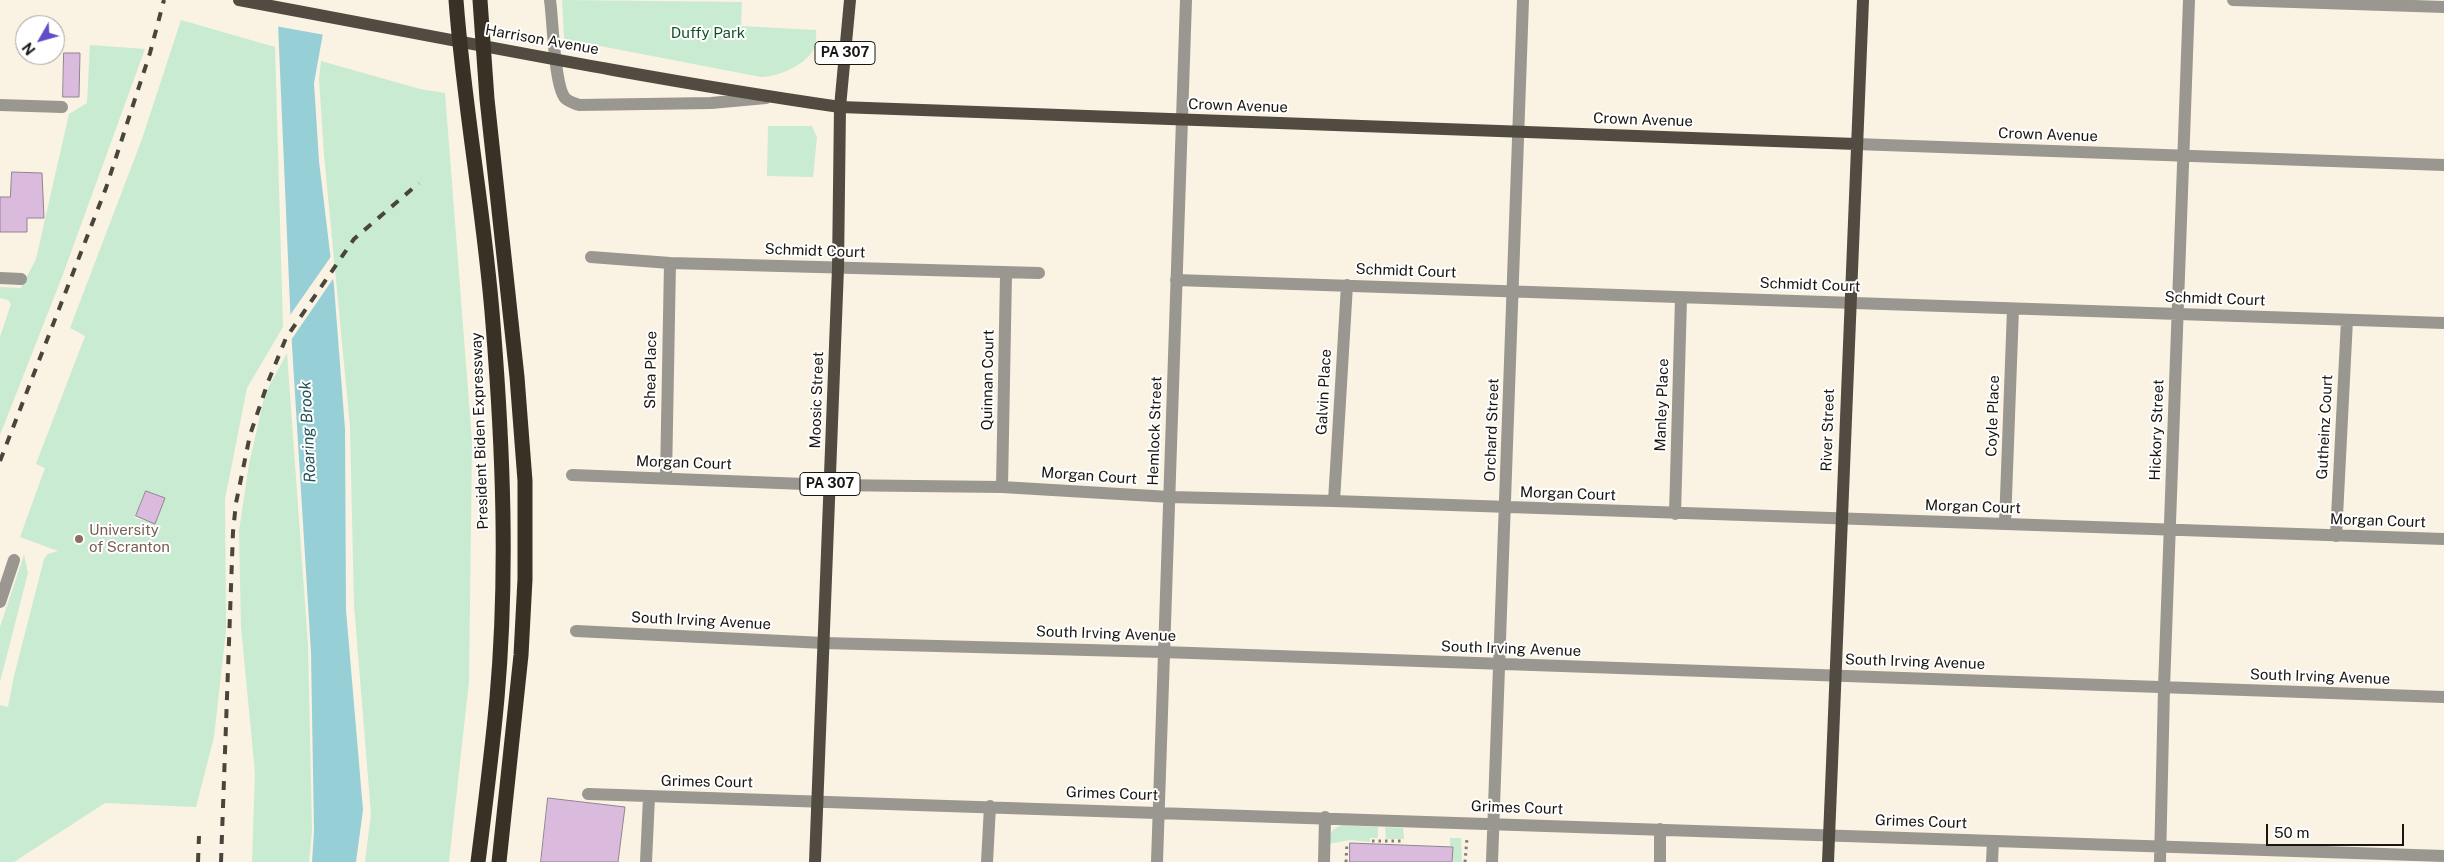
<!DOCTYPE html>
<html>
<head>
<meta charset="utf-8">
<style>
  body { margin:0 }
  #map { position:relative; width:2444px; height:862px; overflow:hidden; background:#faf2e3; font-family:"Public Sans",sans-serif }
  canvas { display:block }
  .north { position:absolute; left:15px; top:15px; width:50px; height:50px; box-sizing:border-box; background:#fff; border:1px solid #a3a2a0; border-radius:50%; rotate:232deg; font-size:14px; font-weight:700; line-height:20px; text-align:center; color:#191611 }
  .north::after { content:''; display:block; margin:auto; width:18px; height:22px; background:#614dc5; clip-path:polygon(50% 0,100% 100%,50% 72%,0 100%) }
  .scale { position:absolute; left:2266px; top:824px; width:138px; height:22px; box-sizing:border-box; border:2px solid #191611; border-top:0; padding-left:6px; font-size:15px; line-height:18px; white-space:nowrap; color:#191611; -webkit-text-stroke:4px #fff; paint-order:stroke }
</style>
</head>
<body>
<div id="map">
<canvas width="2444" height="862"></canvas>
<div class="north">N</div>
<div class="scale">50 m</div>
</div>
<script>
const ctx = document.querySelector('canvas').getContext('2d');
ctx.lineJoin = 'round';
function paint(path, color) {
  ctx.fillStyle = color;
  ctx.fill(path, 'evenodd');
}
function strokePath(path, color, width, dash) {
  ctx.strokeStyle = color;
  ctx.lineWidth = width;
  ctx.lineCap = dash ? 'butt' : 'round';
  ctx.setLineDash(dash || []);
  ctx.stroke(path);
}
function drawText(font, color, halo, rows, align = 'center') {
  ctx.font = font + ' "Public Sans",sans-serif';
  ctx.lineWidth = 4;
  ctx.setLineDash([]);
  ctx.textBaseline = 'middle';
  ctx.strokeStyle = halo;
  ctx.fillStyle = color;
  for (const [text, x, y, turn = 0] of rows) {
    ctx.save();
    ctx.translate(x, y);
    ctx.rotate((+turn || 0) * Math.PI / 180);
    ctx.textAlign = isNaN(turn) ? turn : align;
    if (halo) ctx.strokeText(text, 0, 0);
    ctx.fillText(text, 0, 0);
    ctx.restore();
  }
}
paint(new Path2D(`
  M562,0L742,2L741,26L816,30C816,35 817,41 815,46C809,64 778,77 761,77L564,39Z
  M181,20L275,47L283,327L247,388L225,499L226,630L214,737L196,807L105,803L14,862H0V705L8,707L14,676L44,559L48,554L58,551L20,537L45,468L36,464L85,336L70,328L142,139ZM146,491L165,499L155,523L135,518Z
  M90,45L145,49L62,277L0,435V337L11,304L8,300L0,298V287L21,288L36,259L69,114L87,103Z
  M321,61L420,89L445,93L472,442L469,681L449,862H365L371,814L354,605L350,426L324,155L319,79Z
  M768,126H812L817,137L813,177L767,176Z
  M287,353L308,645L312,831L309,862H252L255,773L241,627L239,531L249,464L265,394Z
  M24,555L28,573L0,682V627Z
  M1343,825L1378,827V838H1370V842L1350,840L1328,844C1329,832 1332,829 1343,825Z
  M1385,827L1403,828L1404,839H1386Z
  M1450,838H1461L1462,862H1453V846H1450Z`), '#c9ebd1');
paint(new Path2D(`
  M277,0H329L314,83L319,161L334,286L345,429L346,610L363,810L356,862H312L314,831L311,653L291,329Z`), '#97cfd7');
paint(new Path2D(`
  M274,0H331L325,35L275,26Z
  M332,255L335,276L289,343L288,318Z`), '#faf2e3');
const building = new Path2D(`
  M64,53H80L79,97H63Z
  M12,172L42,173L44,218H27V232H0V197H10Z
  M146,491L165,498L155,524L136,516Z
  M548,798L625,807L618,862H541Z
  M1350,843L1453,847L1452,862H1350Z`);
paint(building, '#dabbdd');
strokePath(building, '#908491', 1);
strokePath(new Path2D(`
  M1372,841H1403
  M1346,862L1347,843
  M1465,862L1467,838`), '#837e74', 3, [2.5, 4]);
strokePath(new Path2D(`
  M550,0C553,20 554,85 565,98C569,102 574,103 579,105L711,103L766,98
  M2233,0L2444,7
  M0,105L62,107
  M1856,144L2444,165
  M591,257L670,263L1039,273
  M0,278L21,279
  M1176,280L2444,323
  M572,475L830,485L1002,487L1170,497L1334,501L2444,539
  M666,478L670,263
  M1002,487L1006,274
  M1334,501L1347,285
  M1675,514L1681,298
  M2005,524L2013,309
  M2336,536L2347,320
  M0,602L14,560
  M576,631L824,643L1163,652L2444,697
  M588,794L2444,856
  M646,862L649,797
  M987,862L990,806
  M1157,862L1186,0
  M1324,862L1325,817
  M1492,862L1523,0
  M1660,862V829
  M1992,862L1993,841
  M2160,862L2164,688L2189,0`), '#9a9690', 12);
strokePath(new Path2D(`
  M239,0C439,37 639,78 840,107L1856,144
  M815,862L838,268L840,107L850,0
  M1828,862L1863,0`), '#524b41', 12);
strokePath(new Path2D(`
  M456,0C464,109 485,216 493,324C503,448 508,574 497,698C492,753 485,807 478,862
  M480,0L487,99L517,377L525,481V579L521,655L499,862`), '#393126', 15);
strokePath(new Path2D(`
  M0,461L106,188L150,53L164,0
  M198,862L199,836
  M221,862L233,532L236,503L250,435L268,382L286,338L354,239L419,183`), '#49453d', 4, [9, 9]);
for (const [x, y, r, color] of [
  [79,539,5,"#8d6e63"]
]) {
  const dot = new Path2D();
  dot.arc(x, y, r, 0, 2 * Math.PI);
  ctx.fillStyle = color;
  ctx.fill(dot);
  strokePath(dot, '#fff', 2);
}
for (const [x, y, w] of [
  [845,53,60],
  [830,484,60]
]) {
  const box = new Path2D();
  box.roundRect(x - w / 2, y - 11.5, w, 23, 4);
  ctx.fillStyle = '#fff';
  ctx.fill(box);
  strokePath(box, '#191611', 1);
}
drawText('bold 14px', '#191611', null, [
  ["PA 307",845,53],
  ["PA 307",830,484]
]);
drawText('15px', '#13512b', '#fff', [
  ["Duffy Park",708,33]
]);
drawText('15px', '#191611', '#fff', [
  ["Harrison Avenue",542,40,10],
  ["Crown Avenue",1238,106,2],
  ["Crown Avenue",1643,120,2],
  ["Crown Avenue",2048,135,2],
  ["Schmidt Court",815,251,2],
  ["Schmidt Court",1406,271,2],
  ["Schmidt Court",1810,285,2],
  ["Schmidt Court",2215,299,2],
  ["Shea Place",651,370,-89],
  ["Quinnan Court",988,380,-89],
  ["Galvin Place",1324,392,-87],
  ["Moosic Street",817,400,-88],
  ["Manley Place",1662,405,-88],
  ["Coyle Place",1993,416,-88],
  ["Gutheinz Court",2325,427,-87],
  ["Orchard Street",1492,430,-88],
  ["River Street",1828,430,-88],
  ["Hickory Street",2157,430,-88],
  ["President Biden Expressway",480,431,-92],
  ["Hemlock Street",1155,431,-88],
  ["Morgan Court",684,463,2],
  ["Morgan Court",1089,476,4],
  ["Morgan Court",1568,494,2],
  ["Morgan Court",1973,507,2],
  ["Morgan Court",2378,521,2],
  ["South Irving Avenue",701,621,3],
  ["South Irving Avenue",1106,634,2],
  ["South Irving Avenue",1511,649,2],
  ["South Irving Avenue",1915,662,2],
  ["South Irving Avenue",2320,677,2],
  ["Grimes Court",707,782,1],
  ["Grimes Court",1112,794,2],
  ["Grimes Court",1517,808,2],
  ["Grimes Court",1921,822,2]
]);
drawText('15px', '#785e54', '#fff', [
  ["University",89,530],
  ["of Scranton",89,547]
], 'left');
drawText('italic 16px', '#215258', '#fff', [
  ["Roaring Brook",308,432,-93]
]);
</script>
</body>
</html>
